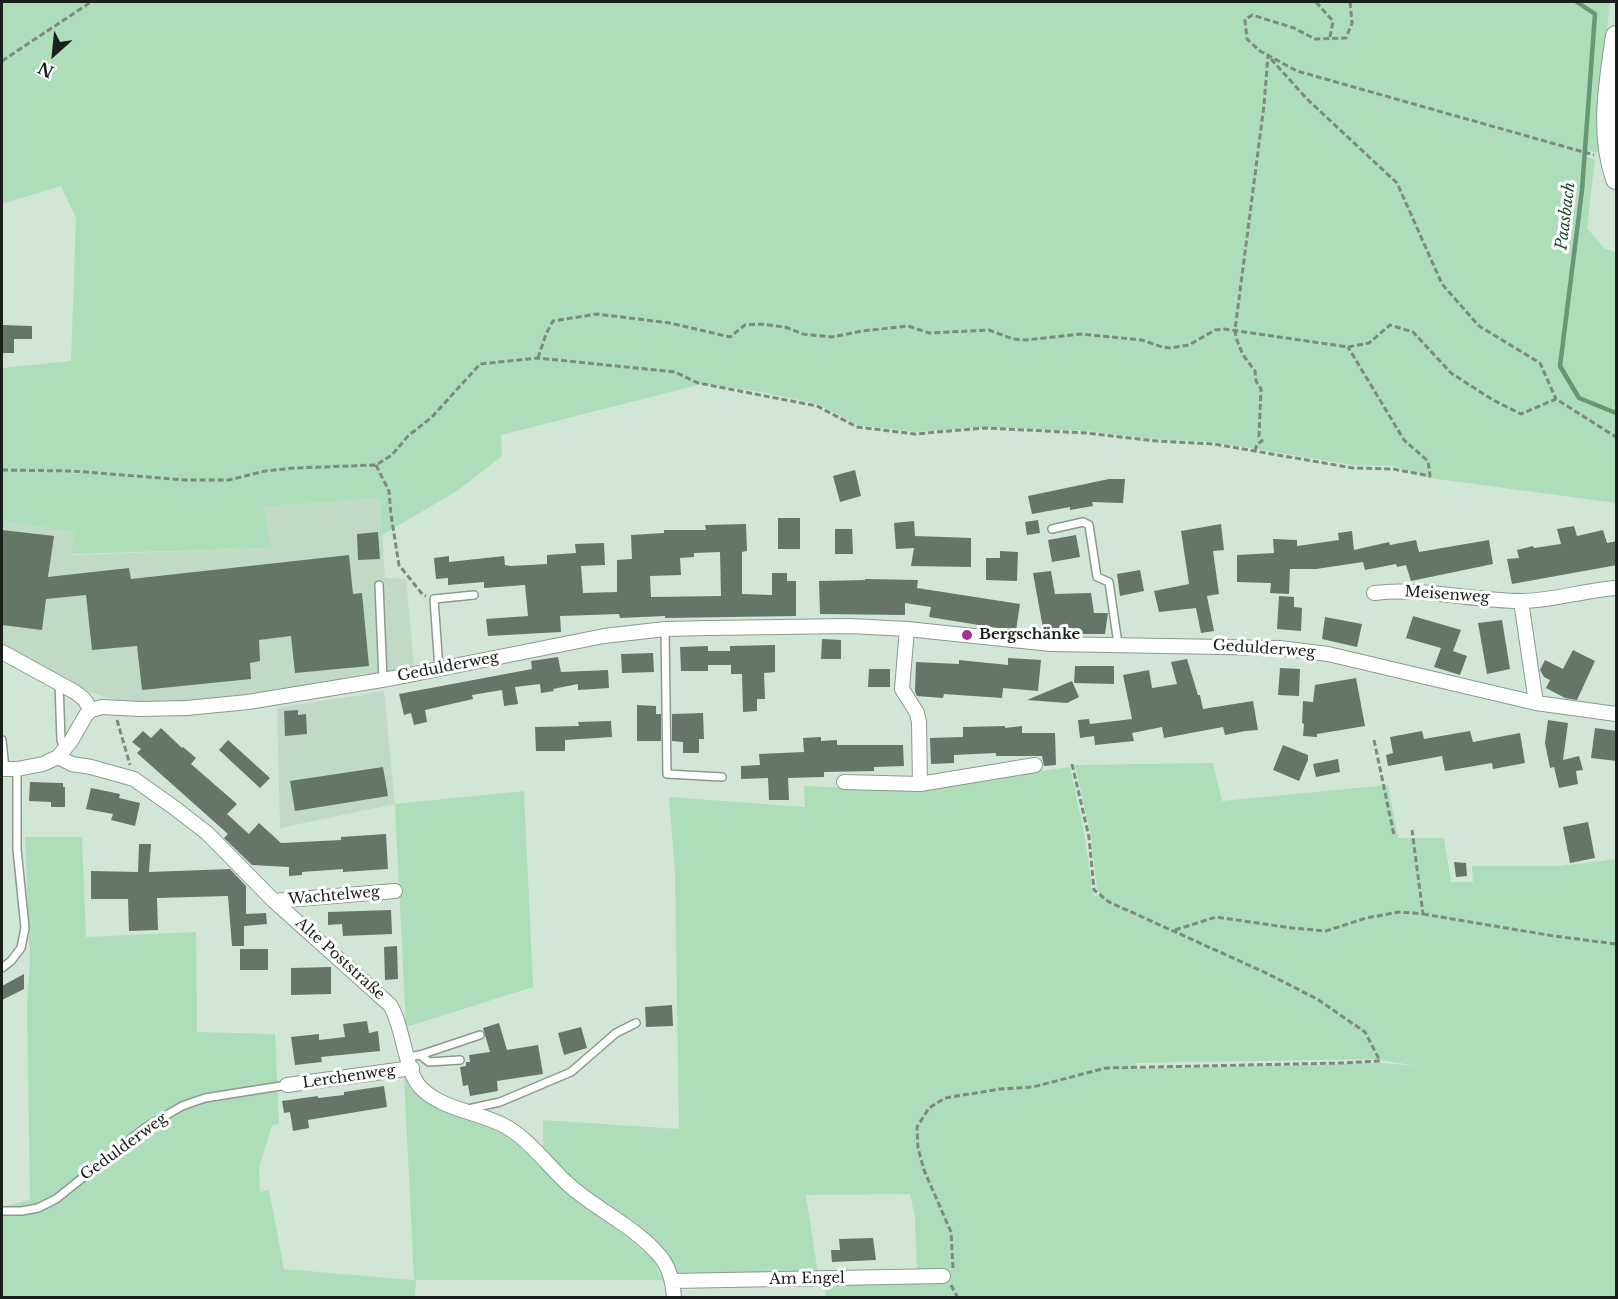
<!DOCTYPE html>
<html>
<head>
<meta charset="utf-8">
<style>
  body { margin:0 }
  #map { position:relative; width:1618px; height:1299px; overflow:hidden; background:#d2e6d7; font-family:"Libre Baskerville",serif }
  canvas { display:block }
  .frame { position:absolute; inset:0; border:3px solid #19201b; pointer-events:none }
  .north { position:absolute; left:24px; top:24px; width:60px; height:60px; -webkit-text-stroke:4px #fff; paint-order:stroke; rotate:207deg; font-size:16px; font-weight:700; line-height:24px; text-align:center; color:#19201b }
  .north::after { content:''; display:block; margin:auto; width:21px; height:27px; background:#19201b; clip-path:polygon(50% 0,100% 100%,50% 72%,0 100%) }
</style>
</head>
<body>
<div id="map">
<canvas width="1618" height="1299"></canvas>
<div class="frame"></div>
<div class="north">N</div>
</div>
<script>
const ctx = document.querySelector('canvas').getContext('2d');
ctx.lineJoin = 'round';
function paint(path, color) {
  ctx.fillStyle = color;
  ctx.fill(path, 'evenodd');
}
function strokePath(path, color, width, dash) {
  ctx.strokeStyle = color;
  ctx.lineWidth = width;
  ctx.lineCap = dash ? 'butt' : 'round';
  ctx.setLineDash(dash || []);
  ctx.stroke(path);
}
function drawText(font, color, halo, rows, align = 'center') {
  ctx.font = font + ' "Libre Baskerville",serif';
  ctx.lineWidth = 6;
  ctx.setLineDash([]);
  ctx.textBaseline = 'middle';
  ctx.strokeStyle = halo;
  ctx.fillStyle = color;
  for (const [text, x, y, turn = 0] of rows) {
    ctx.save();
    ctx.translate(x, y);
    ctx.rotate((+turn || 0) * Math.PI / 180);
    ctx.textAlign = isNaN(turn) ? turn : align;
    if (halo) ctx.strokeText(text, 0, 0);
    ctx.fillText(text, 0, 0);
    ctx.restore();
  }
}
paint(new Path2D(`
  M380,498L385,578L406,579L414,667L355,679L252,696L173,702H120L88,691L2,645V521L75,532L72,555L270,548L264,507Z
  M384,691L395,804L280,828L277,708Z`), '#c1dac6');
paint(new Path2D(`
  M2,2H1610L1599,114L1600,153L1589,151L1587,157L1595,159L1587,228L1605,249L1616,252V503L1430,478L1394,466L1352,465L1214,442L1155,439L1086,431L984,427L916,432L858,425L818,404L761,392L702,384L501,435L502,456L457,491L382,535L380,498L264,507L271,548L72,554L74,532L2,521V368L71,361L76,218L61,186L2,204V58L4,56L2,57Z
  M1213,763L1222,801L1388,785L1398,838H1444L1451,882H1473L1472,866H1560L1616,859V1297H826L823,1282L917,1271L915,1218L910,1194L806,1195L818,1274L680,1279L661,1247L635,1225L572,1180L543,1152V1120L679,1129L675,874L669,797L805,807L804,786L920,791L1040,768L1041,771L1070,767L1085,838L1092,890L1094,896H1102L1097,889L1091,836L1075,765ZM1373,1059L1418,1066L1383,1063L1137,1069L1136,1063Z
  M524,791L533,987L406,1027L395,804Z
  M25,837H82L86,937L196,932L197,1032L275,1034L279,1124L272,1125L259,1168L260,1192L269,1190L284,1269L414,1280L404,1077L419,1095L509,1137L562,1185L653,1259L663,1280H416L415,1298L2,1297V1207L30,1200L27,1005L30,961Z`), '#aeddba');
strokePath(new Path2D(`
  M1577,2L1595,14L1582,190L1560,366L1579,398L1616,413`), '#659874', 4.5);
paint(new Path2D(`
  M2,325L32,326V339H14V353H2Z
  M855,470L861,496L840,502L833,476Z
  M1109,479H1125L1123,503L1092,502L1093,506L1070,510V507L1032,514L1028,496Z
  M778,518H800V549H778Z
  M1038,520L1040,533L1027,535L1025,522Z
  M914,521L915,536L971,538V567L911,566L914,548L896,549L894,523Z
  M746,524L747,551L742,552V594L772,595V573H787V581H796V616L665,618V616L620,618L619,614L560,616L561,632L488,636L486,619L528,616L525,585L484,588V582L448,585V578L436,579L434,558L449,556V562L504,556L505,565L511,566L547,564V555L576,553L575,544L604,543L605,565L581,566L583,593L617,592V560L632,559L631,535L664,533V530H706L705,525ZM720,552L721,596L651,597L650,576L681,575L680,558L694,557V553Z
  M1221,524L1224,550L1213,551L1219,594L1207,596L1214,631L1201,633L1196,608L1159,612L1154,591L1189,584L1181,531Z
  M1574,526L1577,536L1603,530L1607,543L1617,541V565L1512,584L1507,559L1519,558L1517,550L1533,546L1534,548L1561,544L1557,529Z
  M835,529H852L853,554H835Z
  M2,530L54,536L48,577L129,568L131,579L349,555L353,594L362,593L369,666L295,673L291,636L259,640L260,661L250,663L251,679L142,690L137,646L92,650L86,595L46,599L42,630L2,625Z
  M1352,531L1354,550L1389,542L1390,545L1416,540L1419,552L1489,540L1493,564L1411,581L1406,565L1397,567L1396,564L1365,570L1363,562L1316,569H1290L1289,594L1270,593L1271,583L1237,582V555L1274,553L1273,539L1297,540V546L1339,540L1338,533Z
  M378,532L380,559L358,560L357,534Z
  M1076,535L1080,557L1052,562L1048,540Z
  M1000,551L1018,552L1017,581L986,580V558H1000Z
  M1140,570L1144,591L1120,596L1117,574Z
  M1051,571L1055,594L1091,593L1094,613H1108L1105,634H1044L1033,573Z
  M865,579L918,580L917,588L1020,604L1016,631L929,617L931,607L905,603V615L820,614L819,581L865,580Z
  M1279,596L1294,597V607L1302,608L1301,631L1277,629Z
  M1413,616L1461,630L1453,651L1467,656L1460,675L1434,667L1441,648L1406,638Z
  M1325,617L1362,624L1357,647L1322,639Z
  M1502,620L1510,669L1487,674L1478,623Z
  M822,639L841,640V659H821Z
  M775,645V672L764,673L765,699H757V711L743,712L742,674H731V665H708V671H681L680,647L708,646V651H730V646Z
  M1573,650L1595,661L1577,700L1565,698L1546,688L1550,680L1544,677L1540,670L1545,660L1563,669Z
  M653,653L654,672L622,673L621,654Z
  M558,657L561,672L608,670L609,688L578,690V684L553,689L554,691L541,693L540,684L515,687L518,704L504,706L502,690L472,695L473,699L425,710L427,722L414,725L411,713L404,715L399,694L532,669L531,661Z
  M1008,658L1041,660L1038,691L1003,688L1002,698L944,694L943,698L917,696L915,692L916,662L959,664V660L1008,665Z
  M1187,659L1198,695H1200L1203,709L1253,701L1258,730L1245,731L1225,735L1223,727L1164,738L1162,727L1132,733L1134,741L1095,745L1094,736L1080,738L1078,720L1089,719L1090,724L1132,719L1123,675L1149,670L1152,688L1177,684L1171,662Z
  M1075,666H1114V684L1074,683Z
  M1280,668L1300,669L1299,696L1278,695Z
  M869,669H890V687H868Z
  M1356,678L1365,726L1317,734V737L1303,736L1304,724L1302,723L1303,701L1313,702L1315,685Z
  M1072,681L1079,697L1067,703L1027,700Z
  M637,705L656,706V714H661V741H637Z
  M298,710V715L306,714L307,734L285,736L284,711Z
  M703,713L704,739H699V753H683V742L672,741V714Z
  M1548,720L1568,723L1563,760L1579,756L1583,770L1576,771L1578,784L1559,788L1554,767L1550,768L1545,743Z
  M611,721L612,737L565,740V751H536L535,727L579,726L578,722Z
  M1005,726V728L1022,726V733H1055L1056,765L1044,766L1042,756H996V753L954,755V763L931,764L930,738L963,737V727Z
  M161,728L182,748L183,747L196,758L191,764L237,804L227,814L249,834L259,823L281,843L341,840V837L386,834L388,869L343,872V869L302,872V875L289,876V867L252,865L224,838L228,834L137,753L141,749L132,742L143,731L151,738Z
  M1595,728L1617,731V761L1591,758Z
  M1422,731L1424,739L1470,731L1473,742L1520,733L1525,763L1493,769L1492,763L1445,771L1442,756L1388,766L1386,755L1393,753L1390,737Z
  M821,737V741L837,740V745H903L904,766L874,767V771L824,772V777L788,778L789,800H769L768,778L741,779V766L760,765L759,754L804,752L803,738Z
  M228,740L270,778L260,788L219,750Z
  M1283,745L1308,755V760L1299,781L1273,770Z
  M1338,759L1340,772L1316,777L1313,764Z
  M383,767L388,796L295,811L290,781Z
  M30,782L63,783V787H65V807H51V802L29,801Z
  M91,788L120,794L119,798L140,803L135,826L111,820L113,814L86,809Z
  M1588,822L1595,858L1570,863L1563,827Z
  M139,844H151L149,872L230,869L246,886V914L266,913L267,924L244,926V946H232L228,896L157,898L158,930L129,931L128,899H91V871L138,872Z
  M1454,862L1466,863L1467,876L1456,877Z
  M391,910L392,934L343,936L342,924L328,925V912Z
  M397,946L398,979L385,980L384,947Z
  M240,949H268V970H240Z
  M331,967V994L291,995V968Z
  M24,974V989L2,1000V986Z
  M672,1005L673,1026L646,1027L645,1007Z
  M367,1021L369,1033L378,1031L380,1051L321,1057L322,1062L295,1065L291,1037L319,1034V1040L345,1037L343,1024Z
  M499,1023L507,1050L538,1045L543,1074L497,1081L498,1091L470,1096L468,1085L463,1086L460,1067L466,1066V1062H470L469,1055L490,1052L483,1028Z
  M581,1027L587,1048L564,1055L558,1033Z
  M384,1086L387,1107L308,1120L309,1128L293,1131L290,1112L284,1113L282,1101L318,1096V1098L344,1095V1092Z
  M873,1238L876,1260L832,1262L831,1250H840L839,1239Z`), '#657669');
const lane = new Path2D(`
  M1052,529L1083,522L1089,525L1097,577L1109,582L1118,644
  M379,585L383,679
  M665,629L667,774L722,777
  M439,669L434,599L474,595
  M59,683L61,740L64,749
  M2,740L5,769
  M2,968L11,961L21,948L25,928L17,849V769
  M420,1055L429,1062L460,1060
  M408,1057L420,1055L480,1035
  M468,1109L500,1102L571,1072L616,1033L636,1023
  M2,1211H22L38,1208L56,1199L146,1127L182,1106L205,1098L287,1085`);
const street = new Path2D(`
  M1374,593C1423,587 1472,601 1521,601C1553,601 1585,590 1616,588
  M1521,601L1536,703
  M907,629L902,689L917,713L919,722L920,784
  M2,652L75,692L84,699L91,710
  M58,757L72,764L91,767L134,779L176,809L207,833L274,901L390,1005C404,1027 405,1074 422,1089C444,1110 479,1112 505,1126C530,1140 548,1166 569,1185C597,1210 634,1226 659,1255C669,1266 673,1283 674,1298
  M2,769H17L43,764L58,757L71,741L86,715L91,710L102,707L140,709L187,708L248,702L394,678L604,636L665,629L709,628L850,626L907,629L1051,644L1280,648L1328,654L1536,703L1616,714
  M844,782L920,784L1035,765
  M274,901L395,891
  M287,1085L412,1068
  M672,1281L943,1276`);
const secondary = new Path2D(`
  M1616,36C1609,84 1600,133 1616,179`);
strokePath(lane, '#899b8d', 10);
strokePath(street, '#899b8d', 16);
strokePath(secondary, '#899b8d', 22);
strokePath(new Path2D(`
  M1316,2L1333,21L1330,37
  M1350,2L1352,23L1346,38L1315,39L1294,28L1252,15L1245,20L1247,39L1260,51L1297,71L1594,155
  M1271,59L1307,99L1397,183L1442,284L1479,326L1540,363L1556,399
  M2,61L91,2
  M538,358L546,334L553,321L597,314L670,323L730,337L745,325L760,324L785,327L803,334L832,337L862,331L908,326L929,333L989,330L1013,339L1026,340L1080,334L1142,340L1162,347L1170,348L1189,345L1215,330L1224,329L1348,347L1369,343L1390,325L1413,332L1451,373L1493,400L1521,414L1556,399L1616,437
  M1255,451L1257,444L1262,441L1259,436L1261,389L1256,381L1255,371L1243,355L1236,338L1235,330L1264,105L1268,56
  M376,465L389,491L391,515L399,565L423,595L426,596
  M2,470L72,471L186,480H229L265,471L294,468L376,465L392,455L408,436L432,417L480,364L538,358L675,372L698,383L817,406L857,427L915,434L985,428L1086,433L1156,441L1214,444L1353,468L1393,469L1430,476L1428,461L1404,440L1348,347
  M117,720L130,765
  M1374,740L1394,835
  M1423,914L1554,936L1616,944
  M1175,930L1216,917L1292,928L1326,931L1366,918L1399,912L1423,914L1412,830
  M953,1268L951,1232L924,1170L918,1148L917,1127L929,1108L945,1098L1000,1089L1033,1087L1106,1068L1342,1063L1380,1061L1365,1032L1317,999L1264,972L1109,902L1094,890L1089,837L1072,764
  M951,1285L958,1298`), '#7c8a7f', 3, [6, 3]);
strokePath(lane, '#fff', 7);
strokePath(street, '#fff', 14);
strokePath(secondary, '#fff', 20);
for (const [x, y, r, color] of [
  [967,635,6,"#a13594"]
]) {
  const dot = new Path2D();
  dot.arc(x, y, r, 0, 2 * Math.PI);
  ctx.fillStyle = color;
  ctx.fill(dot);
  strokePath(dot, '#fff', 2);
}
drawText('15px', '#19201b', '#fff', [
  ["Meisenweg",1447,595,4],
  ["Gedulderweg",1264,649,4],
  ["Gedulderweg",448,667,-11],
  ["Wachtelweg",334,896,-5],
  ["Alte Poststraße",340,959,42],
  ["Lerchenweg",349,1077,-8],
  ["Gedulderweg",124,1147,-36],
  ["Am Engel",807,1279,-1]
]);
drawText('bold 15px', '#19201b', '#fff', [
  ["Bergschänke",979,635]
], 'left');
drawText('italic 16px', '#164a2a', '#fff', [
  ["Paasbach",1566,216,-83]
]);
</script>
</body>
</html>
